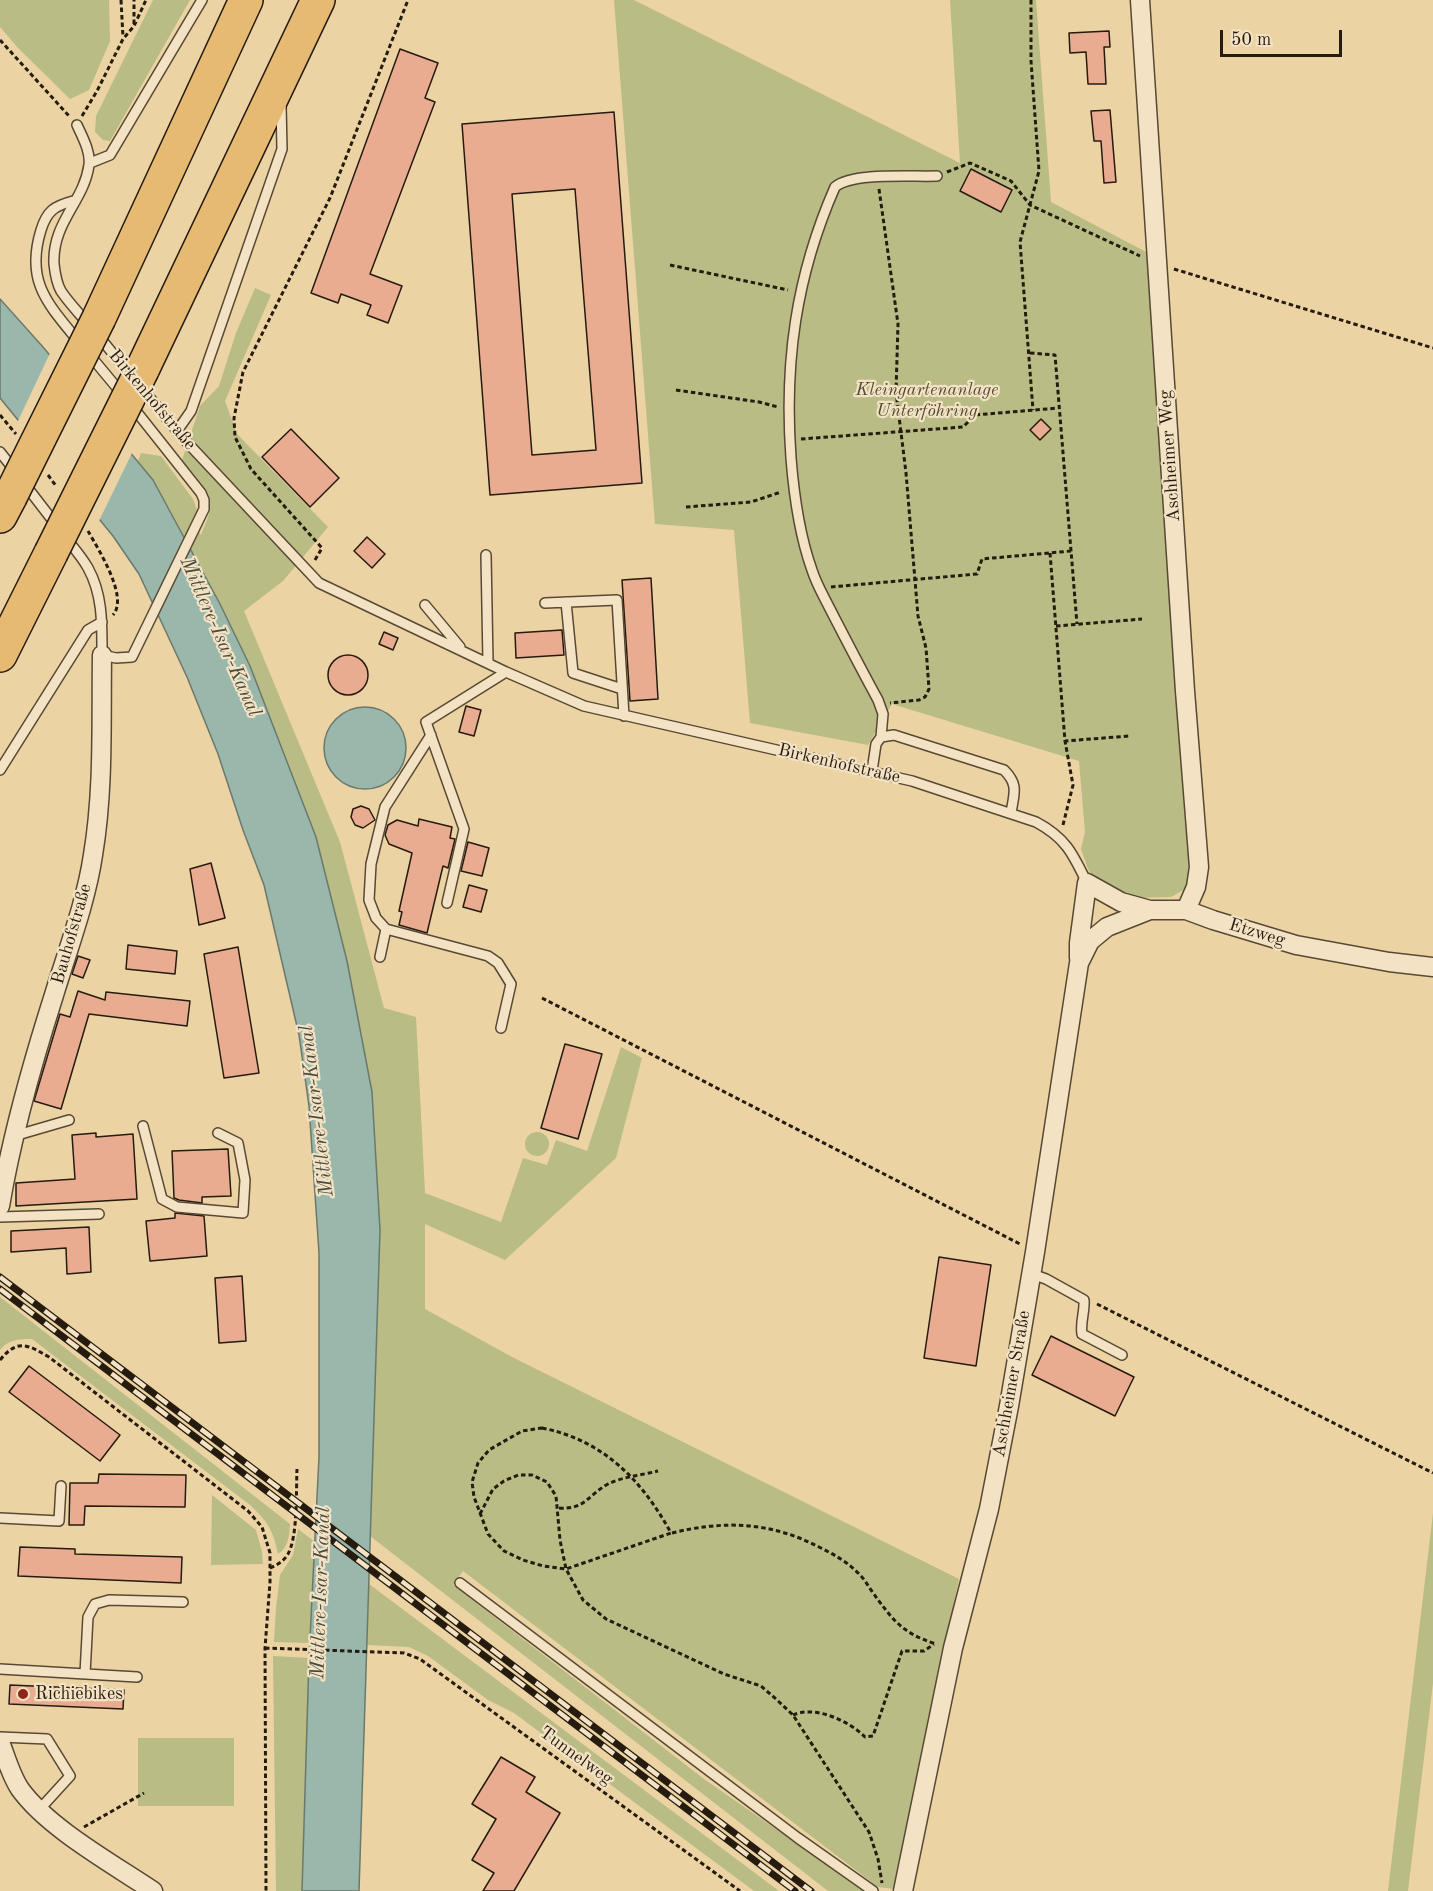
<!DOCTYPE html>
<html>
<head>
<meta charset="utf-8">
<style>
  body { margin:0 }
  #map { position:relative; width:1433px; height:1891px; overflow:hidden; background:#ecd3a4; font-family:"Old Standard TT",serif }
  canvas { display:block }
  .scale { position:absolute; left:1220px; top:30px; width:122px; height:27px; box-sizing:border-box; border:3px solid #251b0f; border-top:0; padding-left:8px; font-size:18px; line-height:21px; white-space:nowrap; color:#251b0f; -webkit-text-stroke:4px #f3e2c4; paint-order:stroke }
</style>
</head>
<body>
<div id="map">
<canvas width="1433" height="1891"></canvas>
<div class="scale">50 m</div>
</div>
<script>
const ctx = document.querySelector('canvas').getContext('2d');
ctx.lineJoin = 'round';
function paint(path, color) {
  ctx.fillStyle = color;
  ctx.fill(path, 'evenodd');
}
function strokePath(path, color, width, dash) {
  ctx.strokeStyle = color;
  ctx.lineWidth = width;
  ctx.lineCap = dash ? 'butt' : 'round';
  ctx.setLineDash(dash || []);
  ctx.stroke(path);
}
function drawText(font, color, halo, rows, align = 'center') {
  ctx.font = font + ' "Old Standard TT",serif';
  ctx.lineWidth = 4.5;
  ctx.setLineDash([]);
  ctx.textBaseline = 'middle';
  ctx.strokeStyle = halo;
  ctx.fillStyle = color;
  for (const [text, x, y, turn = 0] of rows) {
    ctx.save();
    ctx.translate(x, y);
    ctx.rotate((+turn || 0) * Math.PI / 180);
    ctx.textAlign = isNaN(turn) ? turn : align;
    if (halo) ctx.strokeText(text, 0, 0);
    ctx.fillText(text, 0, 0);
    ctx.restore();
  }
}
paint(new Path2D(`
  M0,0H109L110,41L89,90L70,99L18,48L0,27Z
  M153,0H190L110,141L103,140L95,132L96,116Z
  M614,0H634L960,163L950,0H1036L1051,202L1150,254L1192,876L1187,888L1171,897L1133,898L1098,884L1088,869L1081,849L1085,832L1079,761L892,704L868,745L750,723L734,530L655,524Z
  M255,288L271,295L225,401L237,434L328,527L283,581L244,611L340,842L384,1008L416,1017L425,1193L501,1222L523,1158L547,1165L556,1140L587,1151L621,1047L642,1058L616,1158L505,1260L425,1224V1309L512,1357L959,1579L894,1889L878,1887L463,1571L453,1585L704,1779L865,1891H828L370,1536L380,1230L372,1092L347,961L316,837L250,666L220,604L153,480L138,461L141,453L161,456L193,499L197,510L193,523L201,535C204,526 211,514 210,503C209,488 191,472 182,460L200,406L219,386L236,333Z
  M525 1144a12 12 0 1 1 24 0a12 12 0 1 1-24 0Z
  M0,1297L290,1524C289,1536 289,1547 278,1554C273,1530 268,1522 250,1505L32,1339C19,1339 9,1339 0,1350Z
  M212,1495L256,1530L262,1552L263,1564L211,1565Z
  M1433,1513V1683L1408,1891H1388Z
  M298,1529L315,1542L309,1643L274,1642L276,1608L280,1575L293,1555Z
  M369,1584L779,1891H754L514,1713L488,1700L428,1656L409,1647L367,1645Z
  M273,1656L309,1658L302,1891H276Z
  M138,1738H234V1806H138Z`), '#b9bc85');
const water = new Path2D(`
  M0,299L43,347L153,480L220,604L250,666L316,837L347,961L372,1092L380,1230L359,1891H302L309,1658L319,1457V1253L309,1106L299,1035L264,885L243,830L218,754L187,677L139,574L113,536L0,398Z
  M324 748a41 41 0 1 1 82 0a41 41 0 1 1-82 0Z`);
paint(water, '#99b7ab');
strokePath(water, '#6b796d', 1.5);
paint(new Path2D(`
  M51,351L133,451L98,523L17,423Z`), '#ecd3a4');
const building = new Path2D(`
  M1109,31L1110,47H1104L1106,84H1088L1086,52L1070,53L1069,33Z
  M400,49L438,63L425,98L435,102L370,274L402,286L388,323L367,315L371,305L341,294L338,303L311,293Z
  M1110,110L1116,182L1104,183L1101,141H1094L1091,111Z
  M614,112L642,483L490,495L462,124ZM575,189L596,450L532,455L512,194Z
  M971,169L1012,190L1001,212L960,191Z
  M1041,419L1051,429L1040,440L1030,430Z
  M291,429L339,478L310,507L262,457Z
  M367,537L385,554L372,568L354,551Z
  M651,578L658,699L630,701L622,580Z
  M562,630L564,655L516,658L515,633Z
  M384,632L398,638L393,650L379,644Z
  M328 675a20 20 0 1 1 40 0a20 20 0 1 1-40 0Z
  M466,706L481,710L474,736L459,732Z
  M361,806L369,809L375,820L363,828L355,825L351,817L353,809Z
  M419,819L452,827L450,838L455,839L448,868L443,866L427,933L399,925L402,912L399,911L412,853L389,844L385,835L388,825L397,820L418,826Z
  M468,842L489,848L482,876L461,871Z
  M211,863L225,918L199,925L190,869Z
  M469,885L487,890L481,912L463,907Z
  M128,945L177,951L175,974L126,969Z
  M238,947L259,1073L224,1078L204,954Z
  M78,956L90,960L83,978L72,974Z
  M78,991L105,1000L106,992L190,1001L187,1026L89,1014L61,1109L34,1101L60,1014L70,1017Z
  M565,1044L602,1054L578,1139L541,1128Z
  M96,1133V1137L133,1134L137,1199L16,1206V1183L75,1179L72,1135Z
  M228,1149L231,1196L202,1197V1203L179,1200L174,1198L172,1151Z
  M175,1213L204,1216L207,1256L150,1261L146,1221L175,1218Z
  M89,1227L91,1272L67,1274L66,1248L11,1252V1231Z
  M939,1257L991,1265L976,1366L924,1358Z
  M242,1276L246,1341L219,1343L215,1278Z
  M1051,1336L1134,1377L1115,1416L1032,1375Z
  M29,1366L120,1435L100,1461L9,1392Z
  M99,1474L186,1475L185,1507L85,1506L84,1525H69L70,1483H98Z
  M20,1547L75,1549V1554L182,1557L181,1583L18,1576Z
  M10,1685L124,1690L123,1709L9,1704Z
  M501,1757L535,1777L526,1792L560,1813L514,1891H483L494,1873L472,1860L496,1819L472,1804Z`);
paint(building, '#e9ac91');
strokePath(building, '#251b0f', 1.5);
const lane = new Path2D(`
  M77,125C82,136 91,152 89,165C84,202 52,222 54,264C55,273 57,284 61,291C69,303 79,313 88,324
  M90,163L110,155L202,0
  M73,201C54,206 47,211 41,230C25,282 48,304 79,342
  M97,334L132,377
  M88,353L123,395
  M141,387L182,437L319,583L506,672L584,706L912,781L1036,822C1066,838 1073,854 1087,883
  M177,431L191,411L282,149L281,105
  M0,452L15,471
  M23,482L57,526
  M65,537C73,547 82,557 88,568C103,595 102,625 102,655L116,658L132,657L204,509V500L201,493L132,406
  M486,555L488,662
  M566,602L573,673L622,689
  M545,603L617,600L624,716
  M425,605L460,647
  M431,735L385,807L371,864L369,900L376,918L386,929L488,956L498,963L511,984L501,1028
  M881,737L883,714L878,700C861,669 845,638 829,607C823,595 816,583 812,570C799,534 794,496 791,458C784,362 796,276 835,187C853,172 912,177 937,176
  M0,770L88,630L102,622
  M872,771L876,744L881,737L894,735L1004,770C1019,785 1014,793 1011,813
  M447,903L464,829L426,722L506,672
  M380,957L386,929
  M143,1126L162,1199L177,1207L243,1213L245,1180L238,1143L218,1133
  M14,1136L69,1120
  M0,1217L99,1214
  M1032,1274L1046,1279L1084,1300C1085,1312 1080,1322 1082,1334L1122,1355
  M0,1518L59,1521L61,1486
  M460,1583L798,1838L873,1891
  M0,1669L137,1677
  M85,1674L88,1617L95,1604L109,1600L183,1602
  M0,1737L47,1739L70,1776L39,1810`);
const street = new Path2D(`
  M1140,0L1185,691L1199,867L1196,887L1186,910
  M1079,958V943L1087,883L1121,902L1150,910H1186L1213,920L1296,945L1389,962L1433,967
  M0,1206C12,1134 32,1064 54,995C68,949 86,902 93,855C104,789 101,722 102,655
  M0,1742C6,1757 11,1776 20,1789C48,1828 113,1864 153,1891
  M903,1891L953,1648L989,1509L1009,1406L1035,1252L1079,963L1090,941L1107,927L1150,910`);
const highway = new Path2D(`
  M99,318L246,0
  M142,370L318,0
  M0,516L10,497
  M0,655L51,553`);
strokePath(lane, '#574934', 12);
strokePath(street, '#574934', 21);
strokePath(highway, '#251b0f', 36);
strokePath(new Path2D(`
  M121,0L123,37
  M1031,0V61L1039,171L1020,242L1033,410
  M134,24V0
  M0,40L69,116
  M82,116L97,91L123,39L134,26L146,0
  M947,172L970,163L1011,181L1030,205L1140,256
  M879,189L898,324L896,392L906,473L918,616L926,648L929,689L925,697L919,700L890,703
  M670,265L788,290
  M1174,269L1433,348
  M1030,353L1055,355L1077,624
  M676,390L759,402L778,407
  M0,415L16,434
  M801,439L963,427L975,415L1058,408
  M48,475L56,486
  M686,507L751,502L781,492
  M88,531C98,549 129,597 113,615
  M1050,553L1065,741L1129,736
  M315,560L322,548L251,469L235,437L234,418L243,372L330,198L408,0
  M831,587L977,574L982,559L1071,551
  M1056,626L1142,619
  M1063,825L1073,785L1065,741
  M542,998L1020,1244
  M1097,1304L1433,1473
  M0,1360C18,1338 28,1345 49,1357L248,1511L262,1527L270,1553V1582L265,1648L266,1891
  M542,1428C603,1440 642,1480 671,1533L566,1569L543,1566L523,1560L504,1551L488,1534L474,1497L472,1482L478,1463L489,1450L522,1431Z
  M559,1508C585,1510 588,1495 608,1484C622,1477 642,1475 658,1471
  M480,1514L493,1489L504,1481L518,1475H532L547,1482L556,1496L560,1540L566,1569L583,1600L606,1619L724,1674L761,1686L776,1699L793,1715L869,1832L878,1859L882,1883
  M672,1533C724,1520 771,1522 819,1547C833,1554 846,1561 857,1572C863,1577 867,1584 871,1590C892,1619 901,1633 936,1644
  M270,1568C277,1565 284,1561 288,1554C298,1536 296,1491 297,1469
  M265,1648L404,1653L420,1659L740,1891
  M793,1715C815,1705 849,1721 865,1737L873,1736L902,1651H924L934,1644
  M84,1827L144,1793`), '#251b0f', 3, [4.5, 3]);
strokePath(lane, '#f3e2c4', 9);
strokePath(street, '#f3e2c4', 18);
strokePath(highway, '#e6ba72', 33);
const rail = new Path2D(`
  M0,1277L811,1891
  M0,1289L795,1891`);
strokePath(rail, '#251b0f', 7);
strokePath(rail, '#f3e2c4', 4.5, [14]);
const highwayBridge = new Path2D(`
  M10,497L99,318
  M51,553L142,370`);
strokePath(highwayBridge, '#251b0f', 36, []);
strokePath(highwayBridge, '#e6ba72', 33);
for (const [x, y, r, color] of [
  [23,1694,6,"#8f2418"]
]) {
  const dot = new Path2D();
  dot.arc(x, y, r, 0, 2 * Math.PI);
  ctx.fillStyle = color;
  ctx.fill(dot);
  strokePath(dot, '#f3e2c4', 2);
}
drawText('italic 18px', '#514b32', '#f3e2c4', [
  ["Kleingartenanlage",927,390],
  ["Unterföhring",927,411]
]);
drawText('18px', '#251b0f', '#f3e2c4', [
  ["Birkenhofstraße",152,400,50],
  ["Aschheimer Weg",1170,456,-94],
  ["Birkenhofstraße",839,764,13],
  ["Etzweg",1257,933,17],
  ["Bauhofstraße",72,934,-74],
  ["Aschheimer Straße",1012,1384,-80],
  ["Tunnelweg",576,1756,36]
]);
drawText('18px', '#251b0f', '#f3e2c4', [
  ["Richiebikes",35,1694]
], 'left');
drawText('italic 20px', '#484a3e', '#f3e2c4', [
  ["Mittlere-Isar-Kanal",220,637,66],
  ["Mittlere-Isar-Kanal",317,1111,-97],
  ["Mittlere-Isar-Kanal",321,1593,-88]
]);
</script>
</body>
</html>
